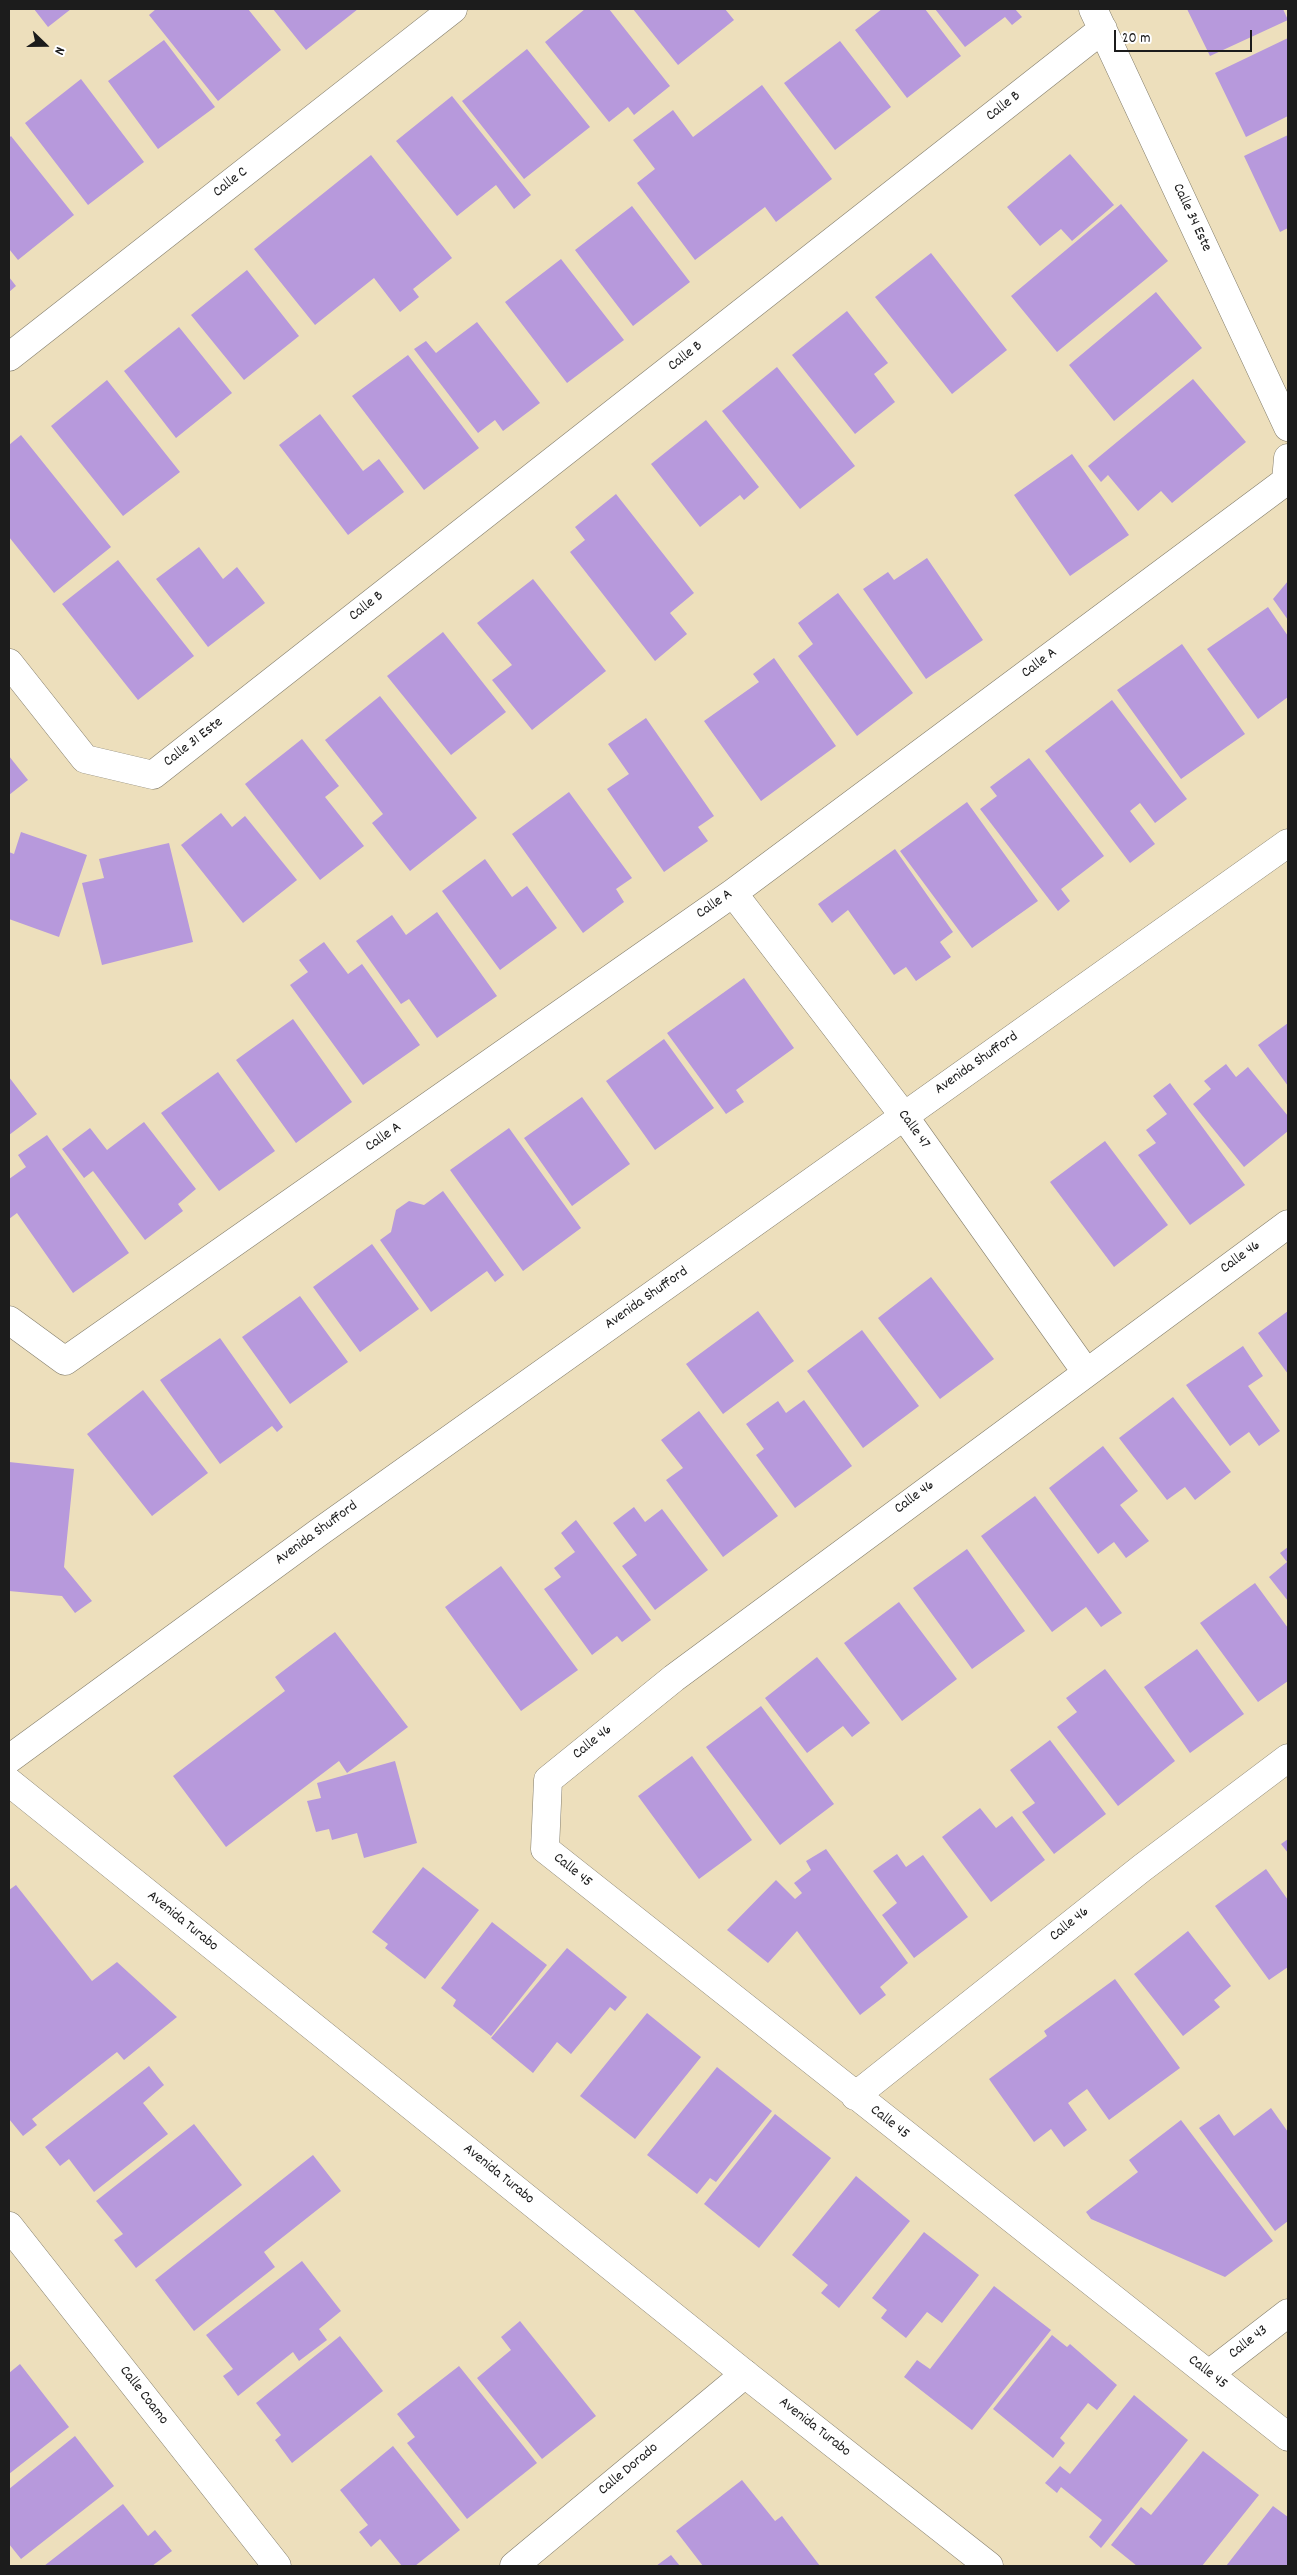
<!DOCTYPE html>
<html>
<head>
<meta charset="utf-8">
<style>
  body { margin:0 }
  #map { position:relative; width:1297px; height:2575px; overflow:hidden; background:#eddfbc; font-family:Dekko,sans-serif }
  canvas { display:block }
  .frame { position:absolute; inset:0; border:10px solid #1c1c1c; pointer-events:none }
  .north { position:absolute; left:20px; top:20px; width:50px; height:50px; -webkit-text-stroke:4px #fff; paint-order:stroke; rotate:112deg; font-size:14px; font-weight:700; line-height:20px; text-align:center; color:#1c1c1c }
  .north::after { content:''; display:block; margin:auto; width:18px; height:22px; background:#1c1c1c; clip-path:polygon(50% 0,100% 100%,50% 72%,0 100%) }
  .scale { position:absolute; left:1114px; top:30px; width:138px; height:22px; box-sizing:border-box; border:2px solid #1c1c1c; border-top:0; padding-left:6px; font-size:15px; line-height:18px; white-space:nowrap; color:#1c1c1c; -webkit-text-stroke:4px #fff; paint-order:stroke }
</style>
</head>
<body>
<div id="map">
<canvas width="1297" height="2575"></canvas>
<div class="frame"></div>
<div class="north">N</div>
<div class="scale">20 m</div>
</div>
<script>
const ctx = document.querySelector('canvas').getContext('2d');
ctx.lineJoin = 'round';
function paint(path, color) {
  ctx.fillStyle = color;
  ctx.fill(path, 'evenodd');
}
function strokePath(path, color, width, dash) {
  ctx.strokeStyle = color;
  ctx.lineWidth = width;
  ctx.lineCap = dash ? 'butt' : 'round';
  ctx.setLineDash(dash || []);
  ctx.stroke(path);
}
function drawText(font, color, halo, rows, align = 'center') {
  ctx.font = font + ' Dekko,sans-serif';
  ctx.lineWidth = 4;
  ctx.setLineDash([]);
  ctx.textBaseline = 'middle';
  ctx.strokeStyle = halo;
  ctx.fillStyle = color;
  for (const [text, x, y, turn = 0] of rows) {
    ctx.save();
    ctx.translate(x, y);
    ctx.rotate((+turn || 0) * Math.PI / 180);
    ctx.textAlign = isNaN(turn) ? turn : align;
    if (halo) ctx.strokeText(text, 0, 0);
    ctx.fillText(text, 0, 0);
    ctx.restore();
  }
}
paint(new Path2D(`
  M34,9H71L48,27Z
  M156,9H248L281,50L218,101L149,15Z
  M273,9H358L306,50Z
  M585,9H609L670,86L634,115L628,107L609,122L545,42Z
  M633,9H725L734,20L678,65Z
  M882,9H925L961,56L907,98L855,30Z
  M935,9H1015L1022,17L1012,25L1005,17L965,47Z
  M1187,9H1283L1288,20L1210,56Z
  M1288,38V116L1246,137L1215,73Z
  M164,40L215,107L158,149L108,81Z
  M840,41L891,107L835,150L784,83Z
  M527,49L590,127L524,179L462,101Z
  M81,79L144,162L88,205L25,123Z
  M762,85L832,179L776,222L765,207L695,260L637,183L655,169L633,140L673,110L693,137Z
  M452,96L531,195L514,209L496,185L457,216L396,141Z
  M1288,135V228L1280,232L1244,156Z
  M11,136L74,215L18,260L9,249V138Z
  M1070,154L1114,205L1072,241L1061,229L1040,246L1007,207Z
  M371,155L452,258L413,289L419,297L400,312L374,278L315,325L254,249Z
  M1121,204L1168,261L1057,352L1011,296Z
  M632,206L690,282L633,326L575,250Z
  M931,253L1007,350L952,394L875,297Z
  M561,259L624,340L567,383L505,302Z
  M247,270L299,336L244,380L191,315Z
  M9,277L16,286L9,292Z
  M1156,292L1202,348L1114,421L1069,365Z
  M847,311L888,363L874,374L895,402L855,434L792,355Z
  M477,322L540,403L503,431L495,420L478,433L414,349L426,341L436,353Z
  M179,327L232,393L176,438L124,371Z
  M408,355L479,448L424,490L352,396Z
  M777,367L855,466L800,509L722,411Z
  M1193,379L1246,442L1172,503L1161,491L1138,511L1108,475L1101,482L1088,466Z
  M107,380L180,472L123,516L51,426Z
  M320,414L363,471L379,459L404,492L348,535L279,445Z
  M706,420L759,487L744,500L740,495L700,527L651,464Z
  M21,435L111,547L54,593L9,537V445Z
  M1072,454L1129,535L1070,576L1014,495Z
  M616,494L694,593L670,613L687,634L655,661L570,552L585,540L575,527Z
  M199,547L223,579L237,567L265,603L208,647L156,579Z
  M927,558L983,640L926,679L863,589L888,572L894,580Z
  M118,560L194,656L138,700L62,604Z
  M533,579L606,671L532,730L492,680L512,665L477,623Z
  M1288,581V620L1273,599Z
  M838,593L913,693L857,736L798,656L813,644L798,623Z
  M1268,607L1288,636V697L1258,719L1207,649Z
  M443,632L506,712L451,755L387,676Z
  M1182,644L1245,734L1181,779L1117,690Z
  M774,658L836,746L761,801L704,721L759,682L753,674Z
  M380,696L477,818L410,871L372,823L383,814L325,740Z
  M1112,700L1187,799L1155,823L1140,803L1130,811L1155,844L1130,863L1045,751Z
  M646,718L714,816L698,827L708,841L664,872L607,789L629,774L608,744Z
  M302,739L339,786L325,797L364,846L320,880L245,784Z
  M9,756L28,780L9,795Z
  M1029,758L1104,856L1061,889L1070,901L1058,911L980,809L997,796L990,787Z
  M569,792L632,878L616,889L624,902L583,933L512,834Z
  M967,802L1038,901L972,948L900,851Z
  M221,813L232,827L245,816L297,880L243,923L181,845Z
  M21,832L87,855L59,937L9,919V852L14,854Z
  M169,843L193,942L102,965L82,883L104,878L99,859Z
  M895,849L953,932L940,942L951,957L916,981L906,967L894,975L848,910L832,923L818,904Z
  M485,859L512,897L527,886L557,928L500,970L442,891Z
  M437,912L497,996L437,1038L409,999L401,1004L356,941L392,915L406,935Z
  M324,942L348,974L362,964L420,1045L363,1085L290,985L308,972L299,960Z
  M744,978L794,1048L736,1090L744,1102L726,1114L667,1033Z
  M293,1019L352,1102L296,1143L236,1060Z
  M1288,1023V1086L1258,1045Z
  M664,1039L714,1108L655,1150L606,1081Z
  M1226,1064L1236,1077L1248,1067L1288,1116V1131L1244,1167L1193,1104L1211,1089L1204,1081Z
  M218,1072L275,1151L219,1191L161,1113Z
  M9,1077L37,1114L9,1135Z
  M1170,1083L1245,1185L1190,1225L1138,1155L1156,1143L1146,1130L1167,1114L1153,1096Z
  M582,1097L630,1164L572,1206L524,1138Z
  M144,1122L196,1189L178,1204L183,1211L145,1240L93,1171L84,1178L62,1149L90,1128L107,1150Z
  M509,1128L581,1228L523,1271L450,1170Z
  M47,1135L129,1253L73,1293L17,1213L9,1219V1179L26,1167L18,1155Z
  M1105,1141L1168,1225L1114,1267L1050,1182Z
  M443,1191L504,1275L495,1282L487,1271L431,1312L380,1240L391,1232L396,1210L409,1201L424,1205Z
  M372,1244L419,1309L360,1352L313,1287Z
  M931,1277L994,1359L940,1399L878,1318Z
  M300,1296L348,1362L290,1404L242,1337Z
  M758,1311L794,1361L723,1414L686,1364Z
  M1288,1311V1374L1258,1333Z
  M862,1330L919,1406L863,1448L807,1371Z
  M220,1338L283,1427L277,1432L272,1426L220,1464L160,1380Z
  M1243,1346L1263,1376L1248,1386L1280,1431L1259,1446L1249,1432L1230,1446L1186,1385Z
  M143,1390L208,1473L152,1516L87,1434Z
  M1173,1397L1231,1472L1195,1500L1185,1487L1167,1500L1119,1438Z
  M804,1400L852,1466L795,1508L756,1455L764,1449L746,1424L778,1401L786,1413Z
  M699,1411L778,1516L723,1557L666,1480L683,1468L661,1440Z
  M1103,1446L1138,1491L1120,1505L1149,1541L1126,1558L1114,1542L1098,1554L1049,1488Z
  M9,1462L74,1469L64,1567L92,1601L75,1613L62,1596L9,1591Z
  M1035,1496L1122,1613L1101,1627L1086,1607L1052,1632L981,1536Z
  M634,1507L645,1522L662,1509L708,1570L655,1610L622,1566L637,1555L613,1523Z
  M576,1520L651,1620L622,1642L617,1636L592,1655L544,1589L561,1577L554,1568L575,1552L561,1533Z
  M1288,1547V1601L1269,1577L1287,1562L1280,1553Z
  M967,1549L1025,1631L972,1669L913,1588Z
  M501,1566L578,1670L521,1711L445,1607Z
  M1255,1583L1288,1628V1681L1258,1702L1200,1623Z
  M899,1602L957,1679L902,1721L844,1643Z
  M335,1632L408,1727L347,1773L339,1761L226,1847L173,1776L285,1691L275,1677Z
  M1197,1649L1244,1714L1190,1753L1144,1687Z
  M817,1657L870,1723L852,1737L843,1726L807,1753L765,1698Z
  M1105,1669L1175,1761L1118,1806L1057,1727L1077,1712L1066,1698Z
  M761,1706L834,1804L780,1845L706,1747Z
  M1050,1740L1106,1814L1054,1854L1022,1812L1035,1803L1010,1770Z
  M692,1756L752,1840L699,1879L638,1796Z
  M395,1761L417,1843L364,1858L357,1833L332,1840L329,1829L316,1832L307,1801L321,1798L317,1783Z
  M980,1808L996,1828L1012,1816L1045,1860L991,1902L942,1837Z
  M1288,1839V1853L1281,1844Z
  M826,1849L908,1963L880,1987L886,1995L860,2015L797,1931L768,1963L727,1930L776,1880L795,1899L802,1893L794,1883L811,1870L806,1861Z
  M897,1854L906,1867L923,1855L968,1917L914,1958L882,1915L897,1903L873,1871Z
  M423,1867L479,1910L425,1979L385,1948L388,1944L372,1932Z
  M1266,1869L1288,1900V1967L1269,1980L1215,1906Z
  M16,1885L92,1981L117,1962L177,2017L124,2060L117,2052L32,2119L37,2125L23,2136L9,2119V1890Z
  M492,1922L547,1965L491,2036L453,2006L456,2000L441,1988Z
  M1188,1931L1231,1986L1214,2000L1220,2007L1183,2036L1134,1974Z
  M567,1948L627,1997L615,2011L610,2007L571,2054L557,2042L533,2073L491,2038Z
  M1115,1979L1180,2068L1109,2120L1087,2089L1068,2103L1087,2130L1064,2147L1051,2129L1034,2142L989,2079L1047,2036L1044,2031Z
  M647,2013L701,2057L635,2139L580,2096Z
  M149,2066L164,2085L143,2103L168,2134L94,2192L69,2159L60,2166L45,2147Z
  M717,2067L772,2111L716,2182L710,2178L697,2194L647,2155Z
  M1271,2108L1288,2132V2221L1275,2231L1199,2128L1219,2114L1234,2136Z
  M775,2114L831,2158L759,2248L704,2204Z
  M1181,2120L1273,2241L1225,2277L1091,2219L1086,2212L1138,2172L1129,2160Z
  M194,2124L242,2185L136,2268L114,2240L123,2234L96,2201Z
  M313,2155L341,2191L264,2252L275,2267L194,2331L155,2280Z
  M856,2176L910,2221L839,2308L821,2293L828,2285L792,2255Z
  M924,2232L979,2275L942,2323L927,2312L906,2338L881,2318L887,2310L872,2298Z
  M302,2261L341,2311L319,2329L327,2340L299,2361L293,2352L238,2396L223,2376L233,2369L206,2335Z
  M994,2286L1051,2330L972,2430L904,2377L917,2360L930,2369Z
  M520,2321L596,2416L542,2459L477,2378L511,2350L501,2337Z
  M1052,2335L1067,2347L1070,2344L1117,2385L1097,2410L1088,2403L1060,2438L1065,2443L1053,2458L993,2409Z
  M340,2336L383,2391L292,2463L275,2440L281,2435L256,2403Z
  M20,2364L69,2427L9,2474V2373Z
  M459,2366L537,2463L467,2519L407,2443L415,2437L397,2414Z
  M1134,2395L1188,2440L1101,2548L1089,2537L1102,2520L1061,2487L1057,2493L1045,2483L1060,2466L1070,2474Z
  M75,2436L114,2486L21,2559L9,2544V2489Z
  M393,2446L460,2530L415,2566H402L380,2539L371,2547L359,2532L368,2525L340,2490Z
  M1203,2451L1259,2495L1202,2566H1137L1111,2545L1141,2507L1151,2515Z
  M742,2480L775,2521L782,2516L820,2566H703L676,2531Z
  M123,2504L148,2536L155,2530L172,2551L152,2566H44Z
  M1273,2506L1288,2517V2566H1226Z
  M671,2555L680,2566H656Z`), '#b799dc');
const street = new Path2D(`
  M1093,9L1288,427
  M9,357L453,9
  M9,663L85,759L153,775L1103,29
  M733,893L904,1116L1086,1372
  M1288,1224L674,1678L548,1780L545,1849L1288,2437
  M9,1320L65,1361L733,893L1286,481L1288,458
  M855,2096L1142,1868L1288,1758
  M9,2226L277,2566
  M1209,2374L1288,2313
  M514,2566L745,2374`);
const secondary = new Path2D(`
  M9,1759L318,1533L1288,843
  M9,1782L745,2374L989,2566`);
strokePath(street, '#847e6c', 29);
strokePath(secondary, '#847e6c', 29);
strokePath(street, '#fff', 28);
strokePath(secondary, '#fff', 28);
drawText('15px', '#1c1c1c', '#fff', [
  ["Calle B",1004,107,-38],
  ["Calle C",231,183,-38],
  ["Calle 34 Este",1191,218,65],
  ["Calle B",686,357,-38],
  ["Calle B",367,607,-38],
  ["Calle A",1040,664,-37],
  ["Calle 31 Este",194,743,-38],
  ["Calle A",715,905,-35],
  ["Avenida Shufford",977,1064,-35],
  ["Calle 47",913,1130,54],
  ["Calle A",384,1138,-35],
  ["Calle 46",1241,1258,-36],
  ["Avenida Shufford",647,1299,-35],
  ["Calle 46",915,1498,-37],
  ["Avenida Shufford",317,1534,-36],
  ["Calle 46",593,1743,-39],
  ["Calle 45",572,1871,39],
  ["Avenida Turabo",182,1922,39],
  ["Calle 46",1070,1925,-39],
  ["Calle 45",889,2123,38],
  ["Avenida Turabo",498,2175,39],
  ["Calle 43",1249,2343,-38],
  ["Calle 45",1207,2373,38],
  ["Calle Coamo",143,2396,52],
  ["Avenida Turabo",814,2428,38],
  ["Calle Dorado",629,2470,-40]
]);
</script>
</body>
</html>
